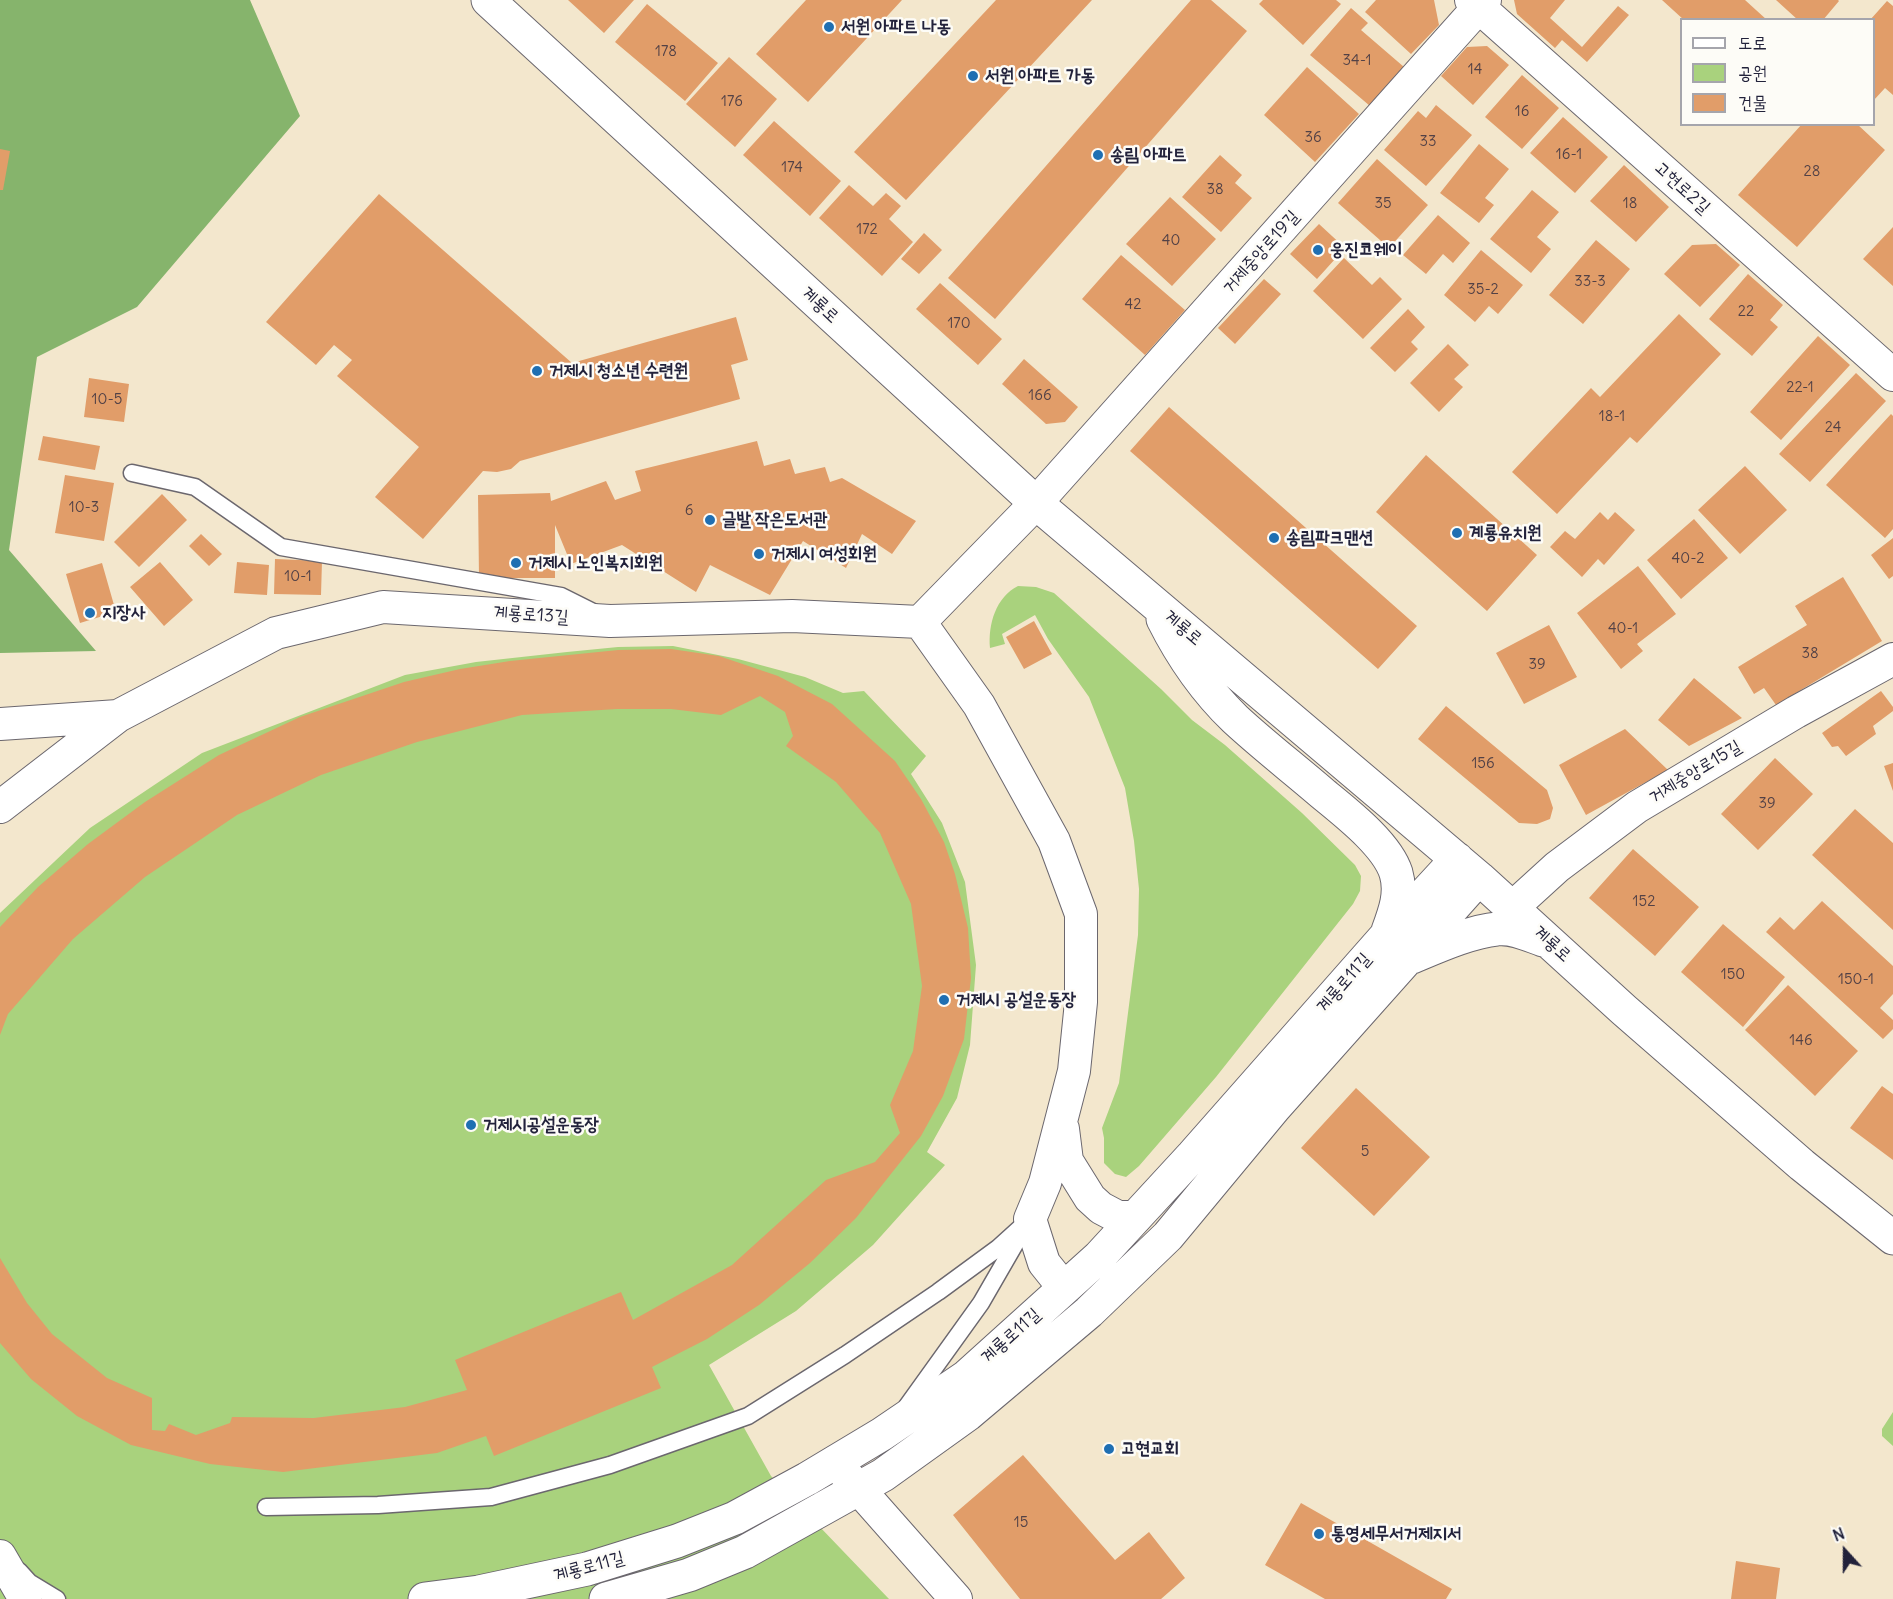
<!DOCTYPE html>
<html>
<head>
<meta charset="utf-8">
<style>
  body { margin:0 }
  #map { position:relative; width:1893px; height:1599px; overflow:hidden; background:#f3e7cd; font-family:Delius,"Poor Story",sans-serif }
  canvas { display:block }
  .legend { position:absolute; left:1680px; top:18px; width:195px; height:108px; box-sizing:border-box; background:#fdfcf7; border:2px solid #a5a5ac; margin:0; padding:8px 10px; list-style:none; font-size:18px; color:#22223b }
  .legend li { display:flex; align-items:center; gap:12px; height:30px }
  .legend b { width:30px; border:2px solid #a5a5ac }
  .north { position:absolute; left:1815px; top:1521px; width:60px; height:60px; -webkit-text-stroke:4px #fdfcf7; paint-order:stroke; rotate:339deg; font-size:16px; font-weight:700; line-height:24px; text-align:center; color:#22223b }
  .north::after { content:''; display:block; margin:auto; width:21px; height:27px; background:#22223b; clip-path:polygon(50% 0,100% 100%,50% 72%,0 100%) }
</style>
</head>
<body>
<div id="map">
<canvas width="1893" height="1599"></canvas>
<ul class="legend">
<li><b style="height:8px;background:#fff"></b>도로</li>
<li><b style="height:16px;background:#a9d27d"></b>공원</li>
<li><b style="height:16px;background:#e19d69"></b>건물</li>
</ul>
<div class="north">N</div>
</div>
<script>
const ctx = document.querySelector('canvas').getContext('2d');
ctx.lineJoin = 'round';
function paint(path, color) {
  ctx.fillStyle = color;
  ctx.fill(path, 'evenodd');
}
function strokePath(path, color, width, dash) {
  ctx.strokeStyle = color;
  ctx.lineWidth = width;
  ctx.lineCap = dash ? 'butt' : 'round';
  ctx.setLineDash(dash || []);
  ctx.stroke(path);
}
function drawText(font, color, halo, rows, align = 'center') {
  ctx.font = font + ' Delius,"Poor Story",sans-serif';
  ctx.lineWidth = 5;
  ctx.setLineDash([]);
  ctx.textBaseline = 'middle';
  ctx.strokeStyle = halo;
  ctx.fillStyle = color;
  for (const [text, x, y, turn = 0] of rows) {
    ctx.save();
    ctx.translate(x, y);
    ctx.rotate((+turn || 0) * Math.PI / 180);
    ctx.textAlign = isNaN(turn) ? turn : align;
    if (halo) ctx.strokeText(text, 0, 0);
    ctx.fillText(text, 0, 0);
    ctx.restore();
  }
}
paint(new Path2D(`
  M1018,586L1036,587L1054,593L1161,689L1192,720L1225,745L1302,813L1355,865L1361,876L1360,891L1353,904L1216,1077L1139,1166L1126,1177L1115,1174L1104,1163V1138L1102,1128L1119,1083L1138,935L1139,889L1134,841L1125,788L1089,697L1048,639L1035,615L1002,634L1005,644L990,648C988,624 996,597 1018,586Z
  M673,646L738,659L805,677L843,693L864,691L926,756L911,774L942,823L965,882L976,965L970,1045L957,1098L927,1152L945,1165L873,1245L796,1311L709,1365L771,1476L889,1599H0V913L90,828L202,753L405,675L476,662L567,652L618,647Z
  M1893,1412V1446L1882,1436V1429Z`), '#a9d27d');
paint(new Path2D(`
  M0,0H250L300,116L137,307L37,357L9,550L96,651L0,653Z`), '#86b46c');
paint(new Path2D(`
  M568,0H634L604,33Z
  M806,0H902L808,102L756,54Z
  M996,0H1092L906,200L854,152Z
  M1191,0H1211L1247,31L995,319L948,278Z
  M1263,0H1336L1341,4L1303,45L1259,4Z
  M1376,0H1434L1439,25L1411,54L1365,12Z
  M1514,0H1565L1550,18L1582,47L1618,6L1629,15L1587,62L1562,40L1555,48L1517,14Z
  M1662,0H1745L1767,20H1684Z
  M1776,0H1838L1839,1L1823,20H1798Z
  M1887,1L1893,6V95L1885,88L1874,100V20H1870Z
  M647,4L718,63L685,101L615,42Z
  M1351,8L1368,23L1361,30L1404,67L1370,106L1310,55Z
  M1487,46L1509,65L1473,105L1441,76L1467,47Z
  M729,57L777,99L735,147L686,104Z
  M1307,67L1359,114L1315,162L1264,115Z
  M1522,75L1559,108L1522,149L1485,117Z
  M1436,105L1472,135L1426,186L1384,150L1418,111L1426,118Z
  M1563,117L1608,157L1575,193L1530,153Z
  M774,121L841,181L810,216L743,155Z
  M1802,124H1857L1885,150L1797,247L1738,195Z
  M1479,144L1509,169L1485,198L1494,205L1479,223L1440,193Z
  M0,149L10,151L3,190H0Z
  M1220,155L1242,175L1235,183L1252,198L1221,232L1182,197Z
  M1377,159L1428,205L1389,248L1338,203Z
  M1624,165L1669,207L1636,242L1590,201Z
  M849,185L873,206L886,193L901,206L889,219L913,242L882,276L819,218Z
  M1532,190L1559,212L1537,237L1551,249L1531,273L1490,239Z
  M379,194L572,363L736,317L748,360L731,365L740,399L520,461L511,469L497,472L483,471L423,539L375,497L419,447L337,376L352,360L334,345L316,365L266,322Z
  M1170,197L1216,239L1172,286L1126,244Z
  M1438,215L1470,243L1453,263L1443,254L1426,274L1403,255Z
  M1319,224L1345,248L1317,279L1290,254Z
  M1893,227V286L1863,259Z
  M924,233L942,250L919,274L901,259Z
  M1596,240L1630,269L1583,324L1549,295Z
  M1716,244L1740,265L1700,307L1664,274L1692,245Z
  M1481,250L1523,285L1498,314L1489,306L1475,322L1444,295Z
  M1121,255L1185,310L1145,355L1082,299Z
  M1344,258L1372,285L1380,277L1402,299L1363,339L1313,291Z
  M1748,274L1783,305L1770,320L1778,327L1752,356L1709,319Z
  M1264,279L1281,294L1235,344L1218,328Z
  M940,283L1002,339L978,365L916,309Z
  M1408,309L1425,327L1411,342L1418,349L1395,372L1370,348Z
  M1679,314L1721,354L1637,443L1630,437L1557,514L1512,472L1591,388L1600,397Z
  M1818,336L1850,365L1781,440L1750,412Z
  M1448,344L1469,365L1454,379L1463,387L1439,412L1410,383Z
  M1024,359L1078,407L1065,422L1046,424L1002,384Z
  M1856,373L1886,401L1810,482L1779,454Z
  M89,378L129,384L124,422L84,417Z
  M1169,407L1417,626L1378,669L1130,451Z
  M1891,414L1893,416V529L1885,538L1826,485Z
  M43,436L100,446L95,470L38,460Z
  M757,441L764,466L790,459L795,474L825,467L830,482L842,478L916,521L892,554L862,534L846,568L803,541L770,595L710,565L696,592L622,545L571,564L555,525V578H479L478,495L550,493L551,501L606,481L615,500L641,491L635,471Z
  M1426,455L1537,555L1487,611L1376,512Z
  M1745,466L1787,510L1740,554L1698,510Z
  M65,475L114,483L104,541L55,533Z
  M162,494L187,520L139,567L114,542Z
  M1600,512L1608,520L1615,512L1635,530L1604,565L1598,559L1582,577L1550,547L1565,531L1575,539Z
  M1694,519L1728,558L1681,599L1647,560Z
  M201,534L222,554L209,566L189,546Z
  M1893,538V576L1889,579L1871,555Z
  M275,559L322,561L321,595L274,594Z
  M160,562L193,600L164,626L130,587Z
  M237,562L269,565L267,595L234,593Z
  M102,563L116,612L80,623L66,574Z
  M1638,566L1676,614L1637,644L1643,651L1621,669L1577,613Z
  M1843,577L1882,641L1776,705L1764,688L1754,694L1738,667L1807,625L1795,606Z
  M1034,621L1052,654L1024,669L1006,637Z
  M1549,625L1577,677L1524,704L1496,653Z
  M671,649L719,656L778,676L832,704L895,761L921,799L944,842L955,874L968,928L971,978L964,1039L943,1096L921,1136L856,1218L810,1263L759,1305L707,1339L652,1367L661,1388L494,1456L486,1436L437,1453L283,1472L210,1464L131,1445L77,1416L31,1379L0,1343V1258L27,1303L52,1334L107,1378L152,1398V1430L165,1431L169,1424L196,1435L230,1423L232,1417L314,1418L405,1407L467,1390L455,1360L621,1292L633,1320L732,1265L826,1180L875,1162L900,1133L890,1105L913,1051L922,986L911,904L880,833L836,782L786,746L793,736L785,712L760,696L721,715L671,709H617L522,715L417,742L321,775L237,815L145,877L73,939L8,1014L0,1035V927L38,887L88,844L145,802L219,755L300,717L404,682L460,669L510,661L618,650Z
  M1694,678L1742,718L1689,746L1658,720Z
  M1881,691L1893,707V711L1873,726L1876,734L1846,756L1838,746L1832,747L1822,733Z
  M1446,706L1547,790L1553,808L1550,819L1537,824L1519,823L1418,739Z
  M1625,729L1668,770L1586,815L1559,765Z
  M1775,758L1813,794L1758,850L1721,814Z
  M1893,763V791L1884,766Z
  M1855,809L1893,843V930L1812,855Z
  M1633,849L1699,907L1655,956L1589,898Z
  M1822,901L1893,966V994L1880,1008L1893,1020V1029L1883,1039L1766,932L1780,917L1794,930Z
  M1723,924L1785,977L1743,1027L1681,972Z
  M1788,985L1858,1051L1815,1096L1745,1030Z
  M1882,1086L1893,1094V1160L1850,1128Z
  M1356,1088L1430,1157L1374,1216L1301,1148Z
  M1023,1455L1115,1560L1149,1532L1185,1578L1161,1599H1020L953,1515Z
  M1301,1503L1452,1589L1446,1599H1325L1265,1565Z
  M1736,1561L1780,1568L1776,1599H1731Z`), '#e19d69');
const lane = new Path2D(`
  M132,473L195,487L281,547L561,596L595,613
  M907,1406L981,1303L1022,1232
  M266,1507L378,1505L491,1497L610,1465L748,1416L845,1355L938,1292L998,1248L1030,1219
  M19,1571L29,1582L57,1599`);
const street = new Path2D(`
  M1471,0L1893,375
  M920,622L979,705L1054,841L1081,914V1002L1074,1071L1045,1183L1030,1219L1044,1263L1064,1288
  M0,724L118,716L276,633L383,607L610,621L792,616L920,622L1036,503L1485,0
  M0,807L118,716
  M1512,908L1557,867L1637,807L1796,712L1893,659
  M1063,1129L1067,1161L1090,1198L1101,1208L1118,1217H1136
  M835,1462L956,1599
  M0,1556L25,1599`);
const secondary = new Path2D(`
  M488,0L1036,503L1479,878L1624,1010L1802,1165L1893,1238
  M1163,619C1182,657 1205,690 1235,719C1263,745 1293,768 1322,793C1345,812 1387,844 1396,873C1402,893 1395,912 1388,931
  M1412,957C1436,947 1472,931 1497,929C1513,927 1529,935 1543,940
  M425,1599L479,1592L587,1569L677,1541L735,1518L807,1479L882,1434L966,1377L1099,1257L1193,1155L1386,936L1457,859
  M606,1599L689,1575L745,1552L883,1475L968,1414L1089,1312L1168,1236L1275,1107L1479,878`);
strokePath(lane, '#6b676e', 19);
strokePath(street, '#6b676e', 34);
strokePath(secondary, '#6b676e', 35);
strokePath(lane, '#fff', 16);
strokePath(street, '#fff', 32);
strokePath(secondary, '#fff', 33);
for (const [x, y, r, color] of [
  [829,27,6,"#1f6fb2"],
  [973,76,6,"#1f6fb2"],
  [1098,155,6,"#1f6fb2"],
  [1318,250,6,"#1f6fb2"],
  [537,371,6,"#1f6fb2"],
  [710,520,6,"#1f6fb2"],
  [1457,533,6,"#1f6fb2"],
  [1274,538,6,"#1f6fb2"],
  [759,554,6,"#1f6fb2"],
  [516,563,6,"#1f6fb2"],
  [90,613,6,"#1f6fb2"],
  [944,1000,6,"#1f6fb2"],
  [471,1125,6,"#1f6fb2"],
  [1109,1449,6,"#1f6fb2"],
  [1319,1534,6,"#1f6fb2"]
]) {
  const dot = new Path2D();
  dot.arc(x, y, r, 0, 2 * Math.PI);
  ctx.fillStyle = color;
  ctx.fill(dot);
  strokePath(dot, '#fdfcf7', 2);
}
drawText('15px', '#524146', null, [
  ["178",666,52],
  ["34-1",1357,61],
  ["14",1475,70],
  ["176",732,102],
  ["16",1522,112],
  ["36",1313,138],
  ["33",1428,142],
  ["16-1",1569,155],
  ["174",792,168],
  ["28",1812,172],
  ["38",1215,190],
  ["35",1383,204],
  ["18",1630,204],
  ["172",867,230],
  ["40",1171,241],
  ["33-3",1590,282],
  ["35-2",1483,290],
  ["42",1133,305],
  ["22",1746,312],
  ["170",959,324],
  ["22-1",1800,388],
  ["166",1040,396],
  ["10-5",107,400],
  ["18-1",1612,417],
  ["24",1833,428],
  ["10-3",84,508],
  ["6",689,511],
  ["40-2",1688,559],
  ["10-1",298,577],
  ["40-1",1623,629],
  ["38",1810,654],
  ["39",1537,665],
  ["156",1483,764],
  ["39",1767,804],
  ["152",1644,902],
  ["150",1733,975],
  ["150-1",1856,980],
  ["146",1801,1041],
  ["5",1365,1152],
  ["15",1021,1523]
]);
drawText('bold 18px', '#22223b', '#fdfcf7', [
  ["서원 아파트 나동",841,27],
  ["서원 아파트 가동",985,76],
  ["송림 아파트",1110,155],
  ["웅진코웨이",1330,250],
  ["거제시 청소년 수련원",549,371],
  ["글발 작은도서관",722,520],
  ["계룡유치원",1469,533],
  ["송림파크맨션",1286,538],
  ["거제시 여성회원",771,554],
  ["거제시 노인복지회원",528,563],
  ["지장사",102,613],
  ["거제시 공설운동장",956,1000],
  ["거제시공설운동장",483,1125],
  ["고현교회",1121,1449],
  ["통영세무서거제지서",1331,1534]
], 'left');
drawText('18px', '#22223b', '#fdfcf7', [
  ["고현로2길",1682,188,42],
  ["거제중앙로19길",1261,252,-48],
  ["계룡로",820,305,43],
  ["계룡로13길",531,615,4],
  ["계룡로",1183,628,40],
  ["거제중앙로15길",1695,772,-31],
  ["계룡로",1552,944,42],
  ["계룡로11길",1344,983,-49],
  ["계룡로11길",1011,1336,-42],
  ["계룡로11길",589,1567,-15]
]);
</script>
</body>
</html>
